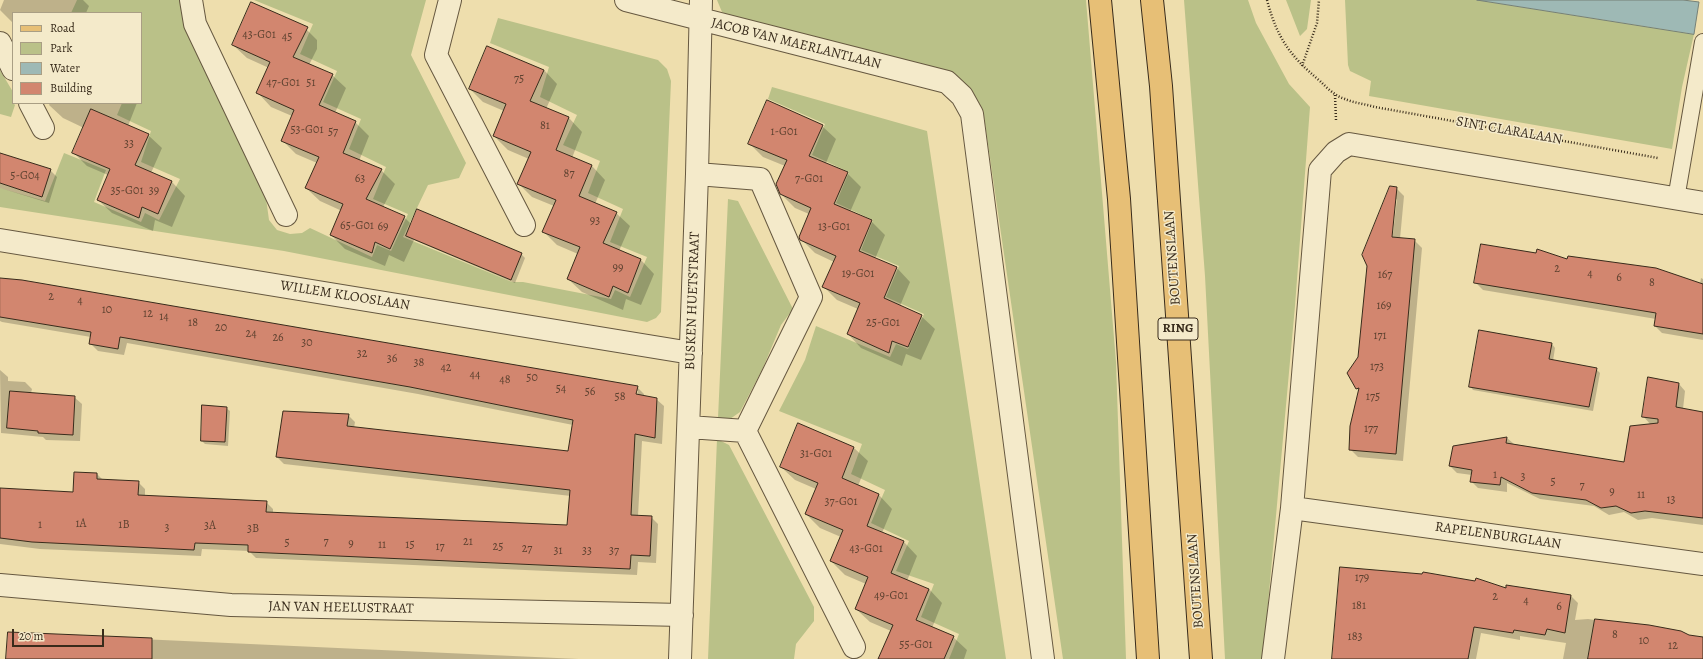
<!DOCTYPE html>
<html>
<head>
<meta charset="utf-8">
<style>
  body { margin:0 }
  #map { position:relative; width:1703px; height:659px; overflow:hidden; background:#eedead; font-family:Alegreya,serif }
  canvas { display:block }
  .legend { position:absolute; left:12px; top:12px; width:130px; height:92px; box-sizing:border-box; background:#f4eaca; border:1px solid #a99e84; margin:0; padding:5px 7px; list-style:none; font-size:12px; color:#382b1b }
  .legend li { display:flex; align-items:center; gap:8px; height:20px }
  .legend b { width:20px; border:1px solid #a99e84 }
  .scale { position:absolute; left:12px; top:629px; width:92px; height:18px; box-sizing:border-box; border:2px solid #382b1b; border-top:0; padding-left:5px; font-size:12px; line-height:14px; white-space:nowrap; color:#382b1b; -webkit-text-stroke:3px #f4eaca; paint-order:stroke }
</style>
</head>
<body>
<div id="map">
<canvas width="1703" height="659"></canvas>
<ul class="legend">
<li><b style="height:5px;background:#e7bf76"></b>Road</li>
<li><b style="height:11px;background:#bac188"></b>Park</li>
<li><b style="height:11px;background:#9eb9b5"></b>Water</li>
<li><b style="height:11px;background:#d2866f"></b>Building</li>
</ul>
<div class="scale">20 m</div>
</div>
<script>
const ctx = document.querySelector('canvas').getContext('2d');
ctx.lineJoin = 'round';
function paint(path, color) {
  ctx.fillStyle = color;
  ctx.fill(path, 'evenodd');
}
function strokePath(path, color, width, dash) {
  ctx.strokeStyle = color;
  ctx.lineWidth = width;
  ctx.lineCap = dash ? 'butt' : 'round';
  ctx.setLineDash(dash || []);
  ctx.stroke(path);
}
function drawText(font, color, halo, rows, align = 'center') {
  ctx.font = font + ' Alegreya,serif';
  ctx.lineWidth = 3;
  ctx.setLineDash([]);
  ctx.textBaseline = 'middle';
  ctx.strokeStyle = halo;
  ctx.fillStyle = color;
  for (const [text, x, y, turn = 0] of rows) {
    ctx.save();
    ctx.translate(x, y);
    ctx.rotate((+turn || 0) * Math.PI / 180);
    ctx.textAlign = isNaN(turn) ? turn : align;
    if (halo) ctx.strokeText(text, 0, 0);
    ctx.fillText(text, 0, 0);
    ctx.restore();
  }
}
paint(new Path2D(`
  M77,0H182L264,184L269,220L277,230L290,234L302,233L310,228L372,257L377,245L391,251L408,214L373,199L386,167L349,149L361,119L323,102L337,71L300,54L313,24L254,0H426L411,55L466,163L459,178L428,185L403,237L512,282H523L611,299L615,290L630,297L647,257L610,242L623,209L588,193L600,161L563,145L577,115L540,97L549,67L490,43L498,18L658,60L667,69L671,81L661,312L656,318L647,322L284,251L0,207V188L45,201L64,153L106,170L94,202L141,222L145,213L159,220L180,179L141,162L151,131L117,115L122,103H141V13H71Z
  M717,0H1086L1116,362L1126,659H1063L983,110L971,89L950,75L737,20L722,12Z
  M1184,0H1248L1256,23L1289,84L1310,107L1295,306L1263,659H1225L1205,276Z
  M1286,0H1311L1307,29L1300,36Z
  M1345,0H1477L1694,34L1682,87L1672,149L1369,96L1371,81L1350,71L1348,65Z
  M0,70L13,92V103L15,105L11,117L0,114Z
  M772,87L927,131L1006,659H949L959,634L921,617L934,584L896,571L909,541L871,523L885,490L851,474L862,444L779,411L805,360L816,326L890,357L896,344L908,349L924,314L886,297L899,266L861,250L873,220L836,203L849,172L812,155L825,124L768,99Z
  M728,199L738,201L793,309L781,325L762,370L740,412L730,419L718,418Z
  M717,439L729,445L814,607V621L796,644L794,659H708Z`), '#bac188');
const water = new Path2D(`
  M1477,0H1683L1699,2L1694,34Z`);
paint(water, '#9eb9b5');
strokePath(water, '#758077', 1);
paint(new Path2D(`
  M4,0H83L89,6L86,13H13V23L0,10Z
  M303,26L317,40V49L309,65L332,75L346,88L335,113L355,122L369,136L359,161L381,170L395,184L383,207L404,217L412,225L521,254L525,258L515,283L414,240L404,262L389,255L385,266L345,249L331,235L342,211L320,201L306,188L317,163L296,154L282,140L292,116L271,107L258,93L269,68L247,58L233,45Z
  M544,70L557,84L546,109L569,118L582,132L572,158L592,166L605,180L595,204L616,213L630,226L619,251L641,260L654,274L641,305L626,299L623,310L582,292L568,279L578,254L557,245L544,232L554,206L532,197L519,184L529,159L508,150L494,136L504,111L483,102L470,89Z
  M50,103H137L128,126L148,135L162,148L151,173L172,182L185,196L172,227L155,220L153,231L112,213L98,200L108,175L87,166L74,153L84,128L63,118L49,105Z
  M822,126L836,139L826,163L847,173L861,187L850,212L871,221L885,235L875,259L897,268L910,282L900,306L921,316L935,329L921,360L906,354L902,366L861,348L848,334L858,309L837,300L823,286L834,262L815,253L801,239L809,214L795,208L781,194L785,166L763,157L749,143Z
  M0,154L50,170L57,177L49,203L0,188Z
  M1396,188L1404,196L1400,239L1414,240L1422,248L1403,461L1358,457L1350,449L1359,391L1357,388L1359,357ZM1397,199L1392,242H1390L1394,201Z
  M1568,260L1700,284L1701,278L1703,279V340L1662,333L1655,326L1656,319L1483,290L1475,282Z
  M0,279L637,387L644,394V397L656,399L664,406L662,444L642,441L638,516L651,517L658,524L656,563L638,562L637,575L256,558L249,551L202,549L201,556L40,549L0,544V489L74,493L97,474L103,480L138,482L145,489V496L266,502L273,509V514L568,526L571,496L284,464L277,457L348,415L355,422L354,428L569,452L573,425L418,394L127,343L124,355L98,351L91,344V337L2,322L0,321ZM636,391H638L636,399Z
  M1552,344L1555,348L1553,361L1596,369L1600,373L1593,411L1473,390L1470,386Z
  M0,370L8,377V381L25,382L32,389L31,393L74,397L82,404L80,441L46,440L43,437L1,433Z
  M1679,384L1685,391L1683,409L1703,412V525L1652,518L1638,520L1624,512L1609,515L1594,506L1540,499L1507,483V492L1478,488L1471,481L1472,475L1457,473L1450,466L1453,447L1507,438L1514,444L1624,463L1651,425L1643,416Z
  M226,408L230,411L228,446L205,444L202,441Z
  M799,425L854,448L868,461L858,486L879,495L892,509L882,533L904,542L917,556L907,581L929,589L942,603L932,628L953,637L967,650L964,659H883L891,631L870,622L856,609L866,584L845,575L831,561L841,537L820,528L806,514L816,489L795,480L781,467Z
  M1507,586L1571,596L1578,603L1575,620L1588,619L1680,632L1703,643V659H1563L1566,643L1520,636V640L1481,633L1476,659H1331L1507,590Z
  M9,633L579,659H7Z`), '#0003');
const building = new Path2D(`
  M251,2L308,27L293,57L333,74L319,105L356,121L343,153L382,169L366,199L405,216L390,249L375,242L372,253L330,235L343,204L305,188L319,157L281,141L294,110L256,93L270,62L232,45Z
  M487,46L544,70L530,101L569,117L556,150L592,165L579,196L617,212L603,243L641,259L628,293L613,286L609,297L567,279L580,247L542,232L556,200L517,184L531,152L493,136L506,104L469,89Z
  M767,100L823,125L809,156L848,172L834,204L872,220L859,251L897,267L884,298L922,315L908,347L892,341L889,353L847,334L860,303L822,287L836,256L800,240L799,237L811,208L780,194L776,184L787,160L748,144Z
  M91,109L149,134L135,165L172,181L158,214L142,207L139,218L97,200L110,169L72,153Z
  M0,153L51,169L42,197L0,183Z
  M1390,186L1397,187L1392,237L1415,239L1396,454L1349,450L1350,426L1359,388L1356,389L1347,373L1358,357L1367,266L1362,255Z
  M417,209L522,253L511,280L406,236Z
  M1481,244L1536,253L1537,249L1567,259L1568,256L1656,268L1703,284V334L1654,326L1656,313L1474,283Z
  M0,278L22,280L638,386L636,394L657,398L655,438L635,434L631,515L652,516L650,556L631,555L630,569L248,552V545L195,543L194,550L32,542L0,538V488L73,492L74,472L97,473V479L139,481L138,495L267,501L266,512L567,525L570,490L276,457L283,411L349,414L347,426L568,451L573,420L410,387L120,337L118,349L89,344L91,332L0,317Z
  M1479,330L1552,343L1549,359L1597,368L1589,407L1469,387Z
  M1648,377L1679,383L1676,407L1703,412V518L1645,511L1631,513L1616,506L1601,508L1586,500L1532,493L1501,477L1500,485L1470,482L1472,470L1449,466L1453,446L1507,437L1506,443L1624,462L1630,426L1658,423V419L1642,417Z
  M10,391L75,396L73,435L38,433V431L7,428Z
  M202,405L227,407L225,442L201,441Z
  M798,423L854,447L842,478L879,494L867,526L904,541L891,573L929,589L916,620L954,636L944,659H878L893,625L855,609L868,577L830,561L843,530L805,514L818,483L780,467Z
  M1340,567L1422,574L1423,572L1475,581L1476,578L1506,588V585L1571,595L1565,633L1547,629L1545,635L1514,630L1513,633L1474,627L1468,659H1332Z
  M1595,619L1649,625L1681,631L1689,635L1703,637V659H1588Z
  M8,632L152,638V659H6Z`);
paint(building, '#d2866f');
strokePath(building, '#382b1b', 1);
const lane = new Path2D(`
  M1676,199L1703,42`);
const street = new Path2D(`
  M191,0L195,24L286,215
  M450,0L436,55L524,225
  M626,0L947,82L962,96L972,114L1043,659
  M0,43L13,69
  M30,103L43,128
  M697,174L760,179L811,297L745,431
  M0,240L691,353
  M689,427L745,431
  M745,431L854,647
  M1292,508L1703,564
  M0,585L231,605L682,615
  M680,659L697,174L701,0
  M1273,659L1292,508L1320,170L1336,152L1349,144L1703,203`);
const primary = new Path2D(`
  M1100,0L1119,199L1148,659
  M1152,0L1161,86L1201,659`);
strokePath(lane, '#665840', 18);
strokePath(street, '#665840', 24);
strokePath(primary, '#382b1b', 24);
strokePath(new Path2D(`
  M1267,0C1277,38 1290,56 1320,81C1327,88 1335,96 1345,99C1354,103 1365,104 1375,107L1658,158
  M1302,66L1317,23L1319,0
  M1335,95L1336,120`), '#382b1b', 2.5, [1, 2]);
strokePath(lane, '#f4eaca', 16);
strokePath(street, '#f4eaca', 22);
strokePath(primary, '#e7bf76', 22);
drawText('12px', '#5e4230', null, [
  ["43-G01",259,35],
  ["45",287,37],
  ["75",519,79],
  ["47-G01",283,83],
  ["51",311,83],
  ["81",545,126],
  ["53-G01",307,130],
  ["57",333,132],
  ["1-G01",784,132],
  ["33",129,144],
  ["87",569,174],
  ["5-G04",25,176],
  ["63",360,179],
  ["7-G01",809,179],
  ["35-G01",127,191],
  ["39",154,191],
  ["93",595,221],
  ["65-G01",357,226],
  ["69",383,227],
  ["13-G01",834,227],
  ["99",618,268],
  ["2",1557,269],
  ["19-G01",858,274],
  ["4",1590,274],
  ["167",1385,275],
  ["6",1619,278],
  ["8",1652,283],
  ["2",51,297],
  ["4",80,301],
  ["169",1384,306],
  ["10",107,310],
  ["12",148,314],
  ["14",164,317],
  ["18",193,323],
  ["25-G01",883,323],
  ["20",221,328],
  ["24",251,334],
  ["171",1380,336],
  ["26",278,338],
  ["30",307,343],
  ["32",362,354],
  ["36",392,359],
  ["38",419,363],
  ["173",1377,367],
  ["42",446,368],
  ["44",475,375],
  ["50",532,378],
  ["48",505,380],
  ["54",561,389],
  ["56",590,392],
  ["58",620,397],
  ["175",1373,397],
  ["177",1371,429],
  ["31-G01",816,454],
  ["1",1495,475],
  ["3",1523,477],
  ["5",1553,482],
  ["7",1582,486],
  ["9",1612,492],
  ["11",1641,495],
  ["13",1671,500],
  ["37-G01",841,502],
  ["1A",81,524],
  ["1",40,525],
  ["1B",124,525],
  ["3A",210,526],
  ["3",167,528],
  ["3B",253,529],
  ["7",326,542],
  ["21",468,542],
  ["5",287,543],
  ["9",351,544],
  ["11",382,545],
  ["15",410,545],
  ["17",440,547],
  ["25",498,547],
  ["27",527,549],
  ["43-G01",866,549],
  ["31",558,551],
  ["33",587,551],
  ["37",614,551],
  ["179",1362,578],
  ["49-G01",891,596],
  ["2",1495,597],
  ["4",1526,601],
  ["181",1359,606],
  ["6",1559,607],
  ["8",1615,635],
  ["183",1355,637],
  ["10",1644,641],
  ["55-G01",916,645],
  ["12",1673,646]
]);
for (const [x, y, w] of [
  [1178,329,40]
]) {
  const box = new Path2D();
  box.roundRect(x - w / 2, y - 11, w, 22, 3);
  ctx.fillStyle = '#f4eaca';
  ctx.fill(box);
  strokePath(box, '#382b1b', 1);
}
drawText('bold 13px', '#382b1b', null, [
  ["RING",1178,329]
]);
drawText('14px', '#382b1b', '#f4eaca', [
  ["JACOB VAN MAERLANTLAAN",796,44,14],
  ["SINT CLARALAAN",1509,131,10],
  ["BOUTENSLAAN",1173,258,-94],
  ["WILLEM KLOOSLAAN",345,296,9],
  ["BUSKEN HUETSTRAAT",693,301,-88],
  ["RAPELENBURGLAAN",1498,536,8],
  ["BOUTENSLAAN",1196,581,-94],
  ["JAN VAN HEELUSTRAAT",341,608,1]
]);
</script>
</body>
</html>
